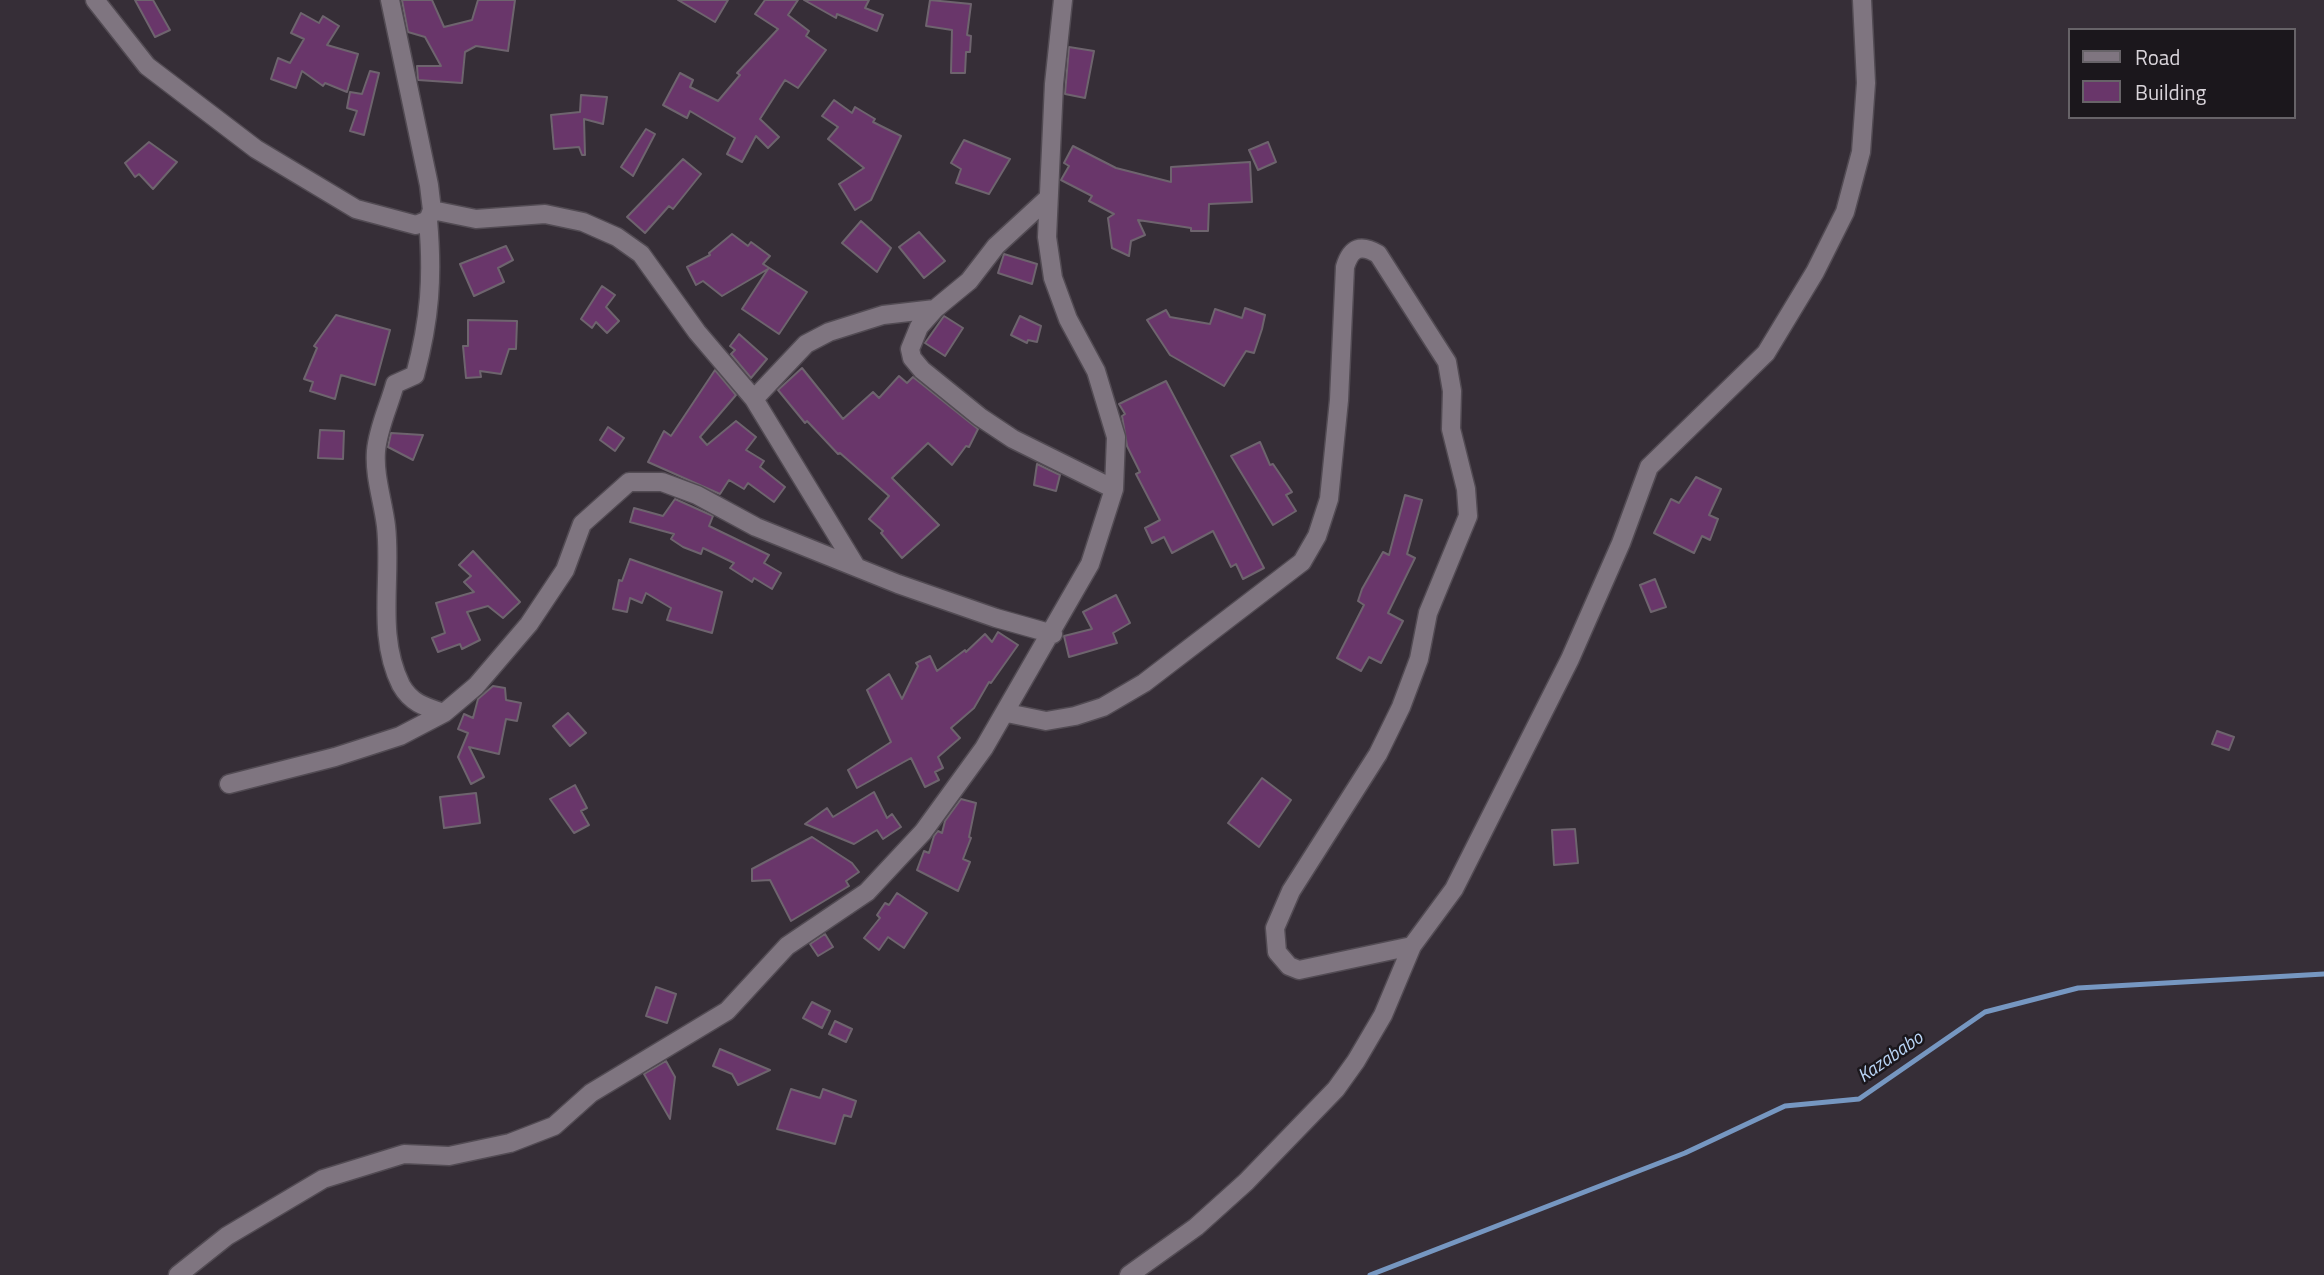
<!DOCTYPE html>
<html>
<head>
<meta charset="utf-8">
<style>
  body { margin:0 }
  #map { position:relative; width:2324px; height:1275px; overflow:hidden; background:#362e37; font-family:"Titillium Web",sans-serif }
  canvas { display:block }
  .legend { position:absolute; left:2068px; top:28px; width:228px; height:91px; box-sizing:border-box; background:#1b171c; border:2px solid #676368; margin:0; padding:9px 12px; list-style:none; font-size:21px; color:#d9d4da }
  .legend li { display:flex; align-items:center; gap:14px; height:35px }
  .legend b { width:35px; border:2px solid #676368 }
</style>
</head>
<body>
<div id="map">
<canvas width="2324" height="1275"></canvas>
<ul class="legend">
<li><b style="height:9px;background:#7f7580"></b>Road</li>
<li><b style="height:19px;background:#69366a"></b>Building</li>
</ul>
</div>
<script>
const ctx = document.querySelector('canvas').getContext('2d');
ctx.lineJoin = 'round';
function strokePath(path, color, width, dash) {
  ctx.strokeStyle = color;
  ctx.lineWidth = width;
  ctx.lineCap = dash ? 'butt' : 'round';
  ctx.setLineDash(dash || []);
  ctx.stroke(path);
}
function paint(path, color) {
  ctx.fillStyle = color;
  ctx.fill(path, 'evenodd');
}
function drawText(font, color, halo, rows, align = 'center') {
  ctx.font = font + ' "Titillium Web",sans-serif';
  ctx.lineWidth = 5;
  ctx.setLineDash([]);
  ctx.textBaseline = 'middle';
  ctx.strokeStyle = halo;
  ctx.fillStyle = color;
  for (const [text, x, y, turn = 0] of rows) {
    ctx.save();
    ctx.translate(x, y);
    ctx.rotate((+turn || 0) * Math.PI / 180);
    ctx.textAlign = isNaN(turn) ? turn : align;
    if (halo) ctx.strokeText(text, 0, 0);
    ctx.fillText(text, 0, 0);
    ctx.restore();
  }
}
strokePath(new Path2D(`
  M1370,1275L1685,1153L1785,1106L1859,1099L1985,1012L2078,988L2324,974`), '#7697c1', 5);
const building = new Path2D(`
  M135,0H153L170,30L155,37Z
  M402,0H432L444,27L472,20L478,0H515L508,51L476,46L465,52L462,83L418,80L417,66H441L425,37L408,32Z
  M678,0H728L715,22Z
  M765,0H798L788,15L809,31L806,36L826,50L798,88L785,80L760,119L779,137L768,148L756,136L742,162L727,154L735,138L690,111L687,118L663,105L680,73L693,80L690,87L718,101L740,75L737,73L778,29L755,14Z
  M804,0H869L865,8L883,15L877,31L837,14L836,18Z
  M930,0L971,4L967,35L971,36L970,52H966L965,73H951L952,30L926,26Z
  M301,13L319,23L323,16L339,26L327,45L358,54L347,92L325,83L323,86L302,71L296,88L271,79L278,58L290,63L304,39L291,33Z
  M1069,47L1094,51L1085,98L1065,94Z
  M370,71L379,73L364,135L350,131L357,111L347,108L350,92L362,94Z
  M581,95L607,97L603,124L584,119L585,155H582L579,147L554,149L551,115L580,112Z
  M834,100L852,113L855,107L875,119L873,122L901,136L871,200L855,210L839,184L864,168L828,139L838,127L822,116Z
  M646,129L655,134L633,176L621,167Z
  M964,140L1010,159L989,194L956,183L961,169L951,163Z
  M149,142L177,162L153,189L139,174L135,177L125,163Z
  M1268,142L1276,162L1258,170L1249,150Z
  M1073,146L1116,168L1171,182V167L1250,162L1252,202L1209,204L1208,231H1191V228L1138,220L1145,235L1131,241L1129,256L1112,248L1108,218L1114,214L1089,201L1092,196L1061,180L1069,166L1064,163Z
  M683,159L701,174L673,209L669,206L645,233L627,217Z
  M861,221L891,248L877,272L842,243Z
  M919,232L945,261L924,278L899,247Z
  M732,234L748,246L751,242L770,256L763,264L807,292L779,334L742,309L768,269L722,296L703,281L696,285L687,267L710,255L709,253Z
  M506,246L513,260L498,268L504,282L474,296L460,264Z
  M1004,254L1037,264L1032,284L998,273Z
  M602,286L615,295L606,307L619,321L607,333L596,322L592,328L581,319Z
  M1245,308L1265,315L1262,329L1254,353L1246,351L1224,386L1170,355L1147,320L1166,310L1170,317L1210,324L1215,309L1242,318Z
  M336,315L390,330L375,385L341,375L335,399L310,391L313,382L304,379L317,348L314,346Z
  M944,316L963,328L945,356L925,343Z
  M1020,316L1041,326L1037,342L1028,340L1027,343L1011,335Z
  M468,320L517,321L516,349H509L501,374L480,371L481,377L466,378L463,346H468Z
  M739,334L767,359L751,378L731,354L735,350L730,346Z
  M802,368L843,419L873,392L879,398L899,376L907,383L913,377L978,429L969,447L966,446L952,465L928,443L892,478L939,525L902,558L881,533L883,531L869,519L889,496L840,453L838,454L807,421L805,423L778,390Z
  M715,370L736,395L700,437L707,445L736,421L756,437L746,450L764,461L760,467L785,487L774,502L748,483L744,489L729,480L720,494L648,462L664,431L671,436Z
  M1166,381L1264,568L1243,579L1236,564L1231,567L1213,531L1172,553L1164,537L1152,543L1145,528L1160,520L1136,474L1140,472L1127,446L1122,416L1125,414L1119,404Z
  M608,427L624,438L615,451L600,440Z
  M320,430L344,431L343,459L318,458Z
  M391,433L423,435L413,460L388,447Z
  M1260,442L1270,465L1273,464L1292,492L1286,495L1296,511L1273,525L1231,456Z
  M1037,464L1060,475L1056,491L1034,485Z
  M1696,477L1721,489L1709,515L1718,519L1710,540L1702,536L1694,553L1654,533L1671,499L1679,503Z
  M1405,495L1422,500L1407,554L1415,558L1388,613L1403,621L1381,663L1369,657L1361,671L1337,658L1364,605L1358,601L1362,589L1383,552L1389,555Z
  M675,499L713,516L709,526L769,555L764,563L781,573L772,589L754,578L752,582L730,568L734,563L703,548L701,554L683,547L671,539L674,534L630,522L634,508L663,516Z
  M473,551L520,602L503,618L488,606L467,612L480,640L462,649L460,644L438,652L432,638L445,633L436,603L474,592L464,582L471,576L459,565Z
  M630,559L722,592L712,633L667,620L671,608L646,593L642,603L630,598L627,612L613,609L619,580L622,581Z
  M1655,579L1666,607L1651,612L1640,585Z
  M1116,595L1130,623L1113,633L1117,643L1069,657L1064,636L1092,629L1083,612Z
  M998,632L1018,645L991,683L989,682L974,708L951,728L960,738L938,757L943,768L935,772L939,780L925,787L911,758L857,788L848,770L891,742L867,690L889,674L902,699L918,666L916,663L930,656L937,671L965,650L966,652L985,634L992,642Z
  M493,686L505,688L506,700L521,703L517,721L506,719L499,754L469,747L484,777L471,784L458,757L468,733L458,729L464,714L473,718L478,699Z
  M568,713L586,733L570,746L553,726Z
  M2217,731L2234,737L2229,750L2212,744Z
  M1262,778L1291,800L1259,847L1228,823Z
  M575,785L587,808L581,811L589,825L574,833L550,799Z
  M874,792L887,818L892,814L901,827L883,839L877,830L854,844L805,824L827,808L833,817Z
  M476,793L480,823L444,828L440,797Z
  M961,799L976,803L969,837L971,838L963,859L970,862L958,891L917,870L924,851L929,853L934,836L938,831L942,833L945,821Z
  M1575,829L1578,863L1554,865L1552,830Z
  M812,837L852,863L859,872L846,881L849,886L791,921L770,880L752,881V869Z
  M897,893L927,913L904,948L888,937L879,950L864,938L880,918L877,915L885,903L889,905Z
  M825,934L833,947L818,956L810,944Z
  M656,987L676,994L667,1023L646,1016Z
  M812,1002L830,1011L822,1028L803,1018Z
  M835,1021L852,1029L846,1042L829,1034Z
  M720,1049L770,1070L738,1085L732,1074L713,1066Z
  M666,1061L675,1077L670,1119L644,1074Z
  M791,1089L820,1098L823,1089L856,1101L851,1117L844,1115L835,1144L777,1129Z`);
paint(building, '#69366a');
strokePath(building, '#6e646e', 2);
const street = new Path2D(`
  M95,0L147,66L256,149L356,209L416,225L428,220L432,210L429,185L390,0
  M432,210L476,219L545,214L583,222L617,237L641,254L697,332L754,399L855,565
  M428,220C433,277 430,319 415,375L395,384C389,406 378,428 376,451C374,476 383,501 386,526C392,578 376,635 401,685C411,703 425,707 444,713
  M935,309L919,327L910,349L912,358L922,370L980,417L1013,439L1114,489
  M754,399L806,344L829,332L883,315L935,309L969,281L996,246L1047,199
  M1007,713L1046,721L1075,716L1103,707L1144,683L1302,562L1317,536L1329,499L1339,400L1345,267C1351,247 1361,244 1378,254L1447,362L1452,391L1451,429L1466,489L1468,516L1428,613L1419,659L1401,707L1378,754L1291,891L1275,928L1277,952L1289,966L1299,970L1412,946
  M229,784L335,757L400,736L444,713L476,686L529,624L565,570L582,524L629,482H662L697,495L756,527L898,584L996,618L1053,634
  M178,1275L227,1236L323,1179L404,1154L449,1156L510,1143L554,1126L591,1093L727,1011L787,946L867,892L923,832L984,748L1090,564L1114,489L1116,437L1096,371L1068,319L1053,278L1047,237L1054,84L1063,0
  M1129,1275L1196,1227L1246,1182L1336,1089L1356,1061L1383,1015L1412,946L1454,889L1570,659L1621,543L1649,467L1766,353L1815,272L1845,212L1861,152L1866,83L1862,0`);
strokePath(street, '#524b53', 21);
strokePath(street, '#7f7580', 18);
drawText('italic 19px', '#b9d4f5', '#1b171c', [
  ["Kazababo",1891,1058,-35]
]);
</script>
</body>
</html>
